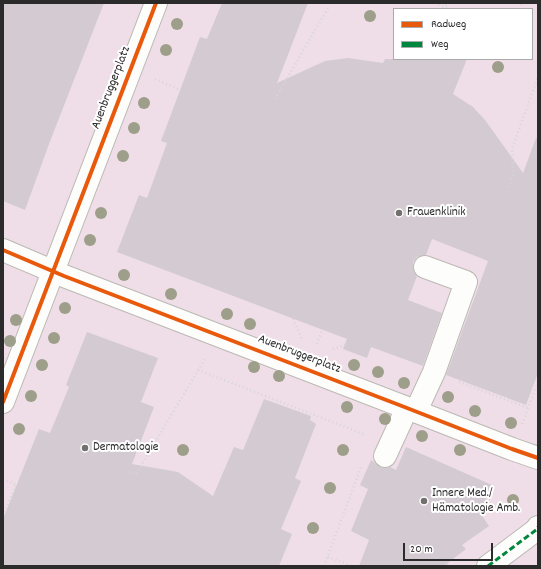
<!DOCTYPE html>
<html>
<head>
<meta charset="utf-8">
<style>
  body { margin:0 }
  #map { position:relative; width:541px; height:569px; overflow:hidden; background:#f3efe6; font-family:Dekko,sans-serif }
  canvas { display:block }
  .frame { position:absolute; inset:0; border:4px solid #2b2b2b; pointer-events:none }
  .legend { position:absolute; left:393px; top:8px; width:140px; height:52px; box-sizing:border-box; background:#fff; border:1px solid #aaa; margin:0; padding:5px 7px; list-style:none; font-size:12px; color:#2b2b2b }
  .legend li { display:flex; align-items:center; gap:8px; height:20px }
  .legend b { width:20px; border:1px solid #aaa }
  .scale { position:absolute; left:403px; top:543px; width:90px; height:18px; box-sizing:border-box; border:2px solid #2b2b2b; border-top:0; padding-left:5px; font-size:12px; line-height:14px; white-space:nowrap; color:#2b2b2b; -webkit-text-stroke:3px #fff; paint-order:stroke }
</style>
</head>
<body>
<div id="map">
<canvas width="541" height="569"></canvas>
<div class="frame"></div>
<ul class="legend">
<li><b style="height:5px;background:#e8590c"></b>Radweg</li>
<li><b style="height:5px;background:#00873e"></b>Weg</li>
</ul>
<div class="scale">20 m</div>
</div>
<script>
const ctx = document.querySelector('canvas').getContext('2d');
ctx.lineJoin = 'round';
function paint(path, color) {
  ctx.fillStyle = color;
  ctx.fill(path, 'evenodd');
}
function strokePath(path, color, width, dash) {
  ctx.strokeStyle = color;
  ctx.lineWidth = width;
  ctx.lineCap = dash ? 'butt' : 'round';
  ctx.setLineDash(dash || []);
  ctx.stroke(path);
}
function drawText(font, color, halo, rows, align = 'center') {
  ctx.font = font + ' Dekko,sans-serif';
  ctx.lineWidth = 4;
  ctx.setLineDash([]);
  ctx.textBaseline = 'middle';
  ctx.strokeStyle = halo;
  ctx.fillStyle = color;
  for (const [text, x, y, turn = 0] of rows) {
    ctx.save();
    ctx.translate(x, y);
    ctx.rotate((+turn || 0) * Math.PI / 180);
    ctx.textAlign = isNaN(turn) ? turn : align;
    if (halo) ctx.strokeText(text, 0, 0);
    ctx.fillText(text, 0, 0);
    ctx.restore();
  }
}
paint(new Path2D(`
  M3,3H538V566H3ZM394,9H532V59H394Z`), '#efdee8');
paint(new Path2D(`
  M3,3H104L49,144L25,210L3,201Z
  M222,3H308L277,83L325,61L348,58L383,63L385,59H467L453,94L473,107L485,120L523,173L536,138L538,139V373L526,405L446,375L488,261L432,239L426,255L417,257L413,262V270L417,276L408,300L442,313L423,366L371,347L367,358L343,349L347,339L117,252L139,195L147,198L167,143L161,141L200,37L207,39Z
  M87,332L158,358L141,402L154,407L132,464L178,472L213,496L234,447L243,450L264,399L311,416L310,420L316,424L295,478L301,481L281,529L292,534L279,566H3V519L39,429L50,433L69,387L66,385Z
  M406,447L492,485L480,513L489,526L462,545L466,549L444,566H359L369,540L351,531L368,489L360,485L371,460L380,467L386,468L390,467L396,470Z`), '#d4cbd2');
const minor = new Path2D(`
  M3,250L64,276L407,408L512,449L538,458
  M3,402L156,3
  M416,411L434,372L466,282L425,267
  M385,456L407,408
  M488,566L536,530L538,527`);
strokePath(minor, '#bbb9b3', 24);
strokePath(new Path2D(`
  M435,3L450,9
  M444,9L447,3
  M520,9L522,3
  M155,79L180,90
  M275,99L328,8
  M509,187L513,173L512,149L538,77
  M293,319L302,339
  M317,344L322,330
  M333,349L345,345
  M198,370L366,435
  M459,382L528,408
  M522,424L538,382
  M129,472L136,474L205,359
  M3,479L15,484
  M3,516L16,484
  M328,557L353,566
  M447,564L449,566
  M324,566L361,467`), '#d7d6d3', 2.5, [1, 3]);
strokePath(minor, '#fdfdfb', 22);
strokePath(new Path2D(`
  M488,566L536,530L538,527`), '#00873e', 3, [6, 3]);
strokePath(new Path2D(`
  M3,250L64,276L407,408L512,449L538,458
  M3,402L156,3`), '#e8590c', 4);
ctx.fillStyle = '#9e9f8b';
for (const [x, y] of [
  [370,16],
  [177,24],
  [166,50],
  [498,67],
  [144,103],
  [134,128],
  [123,156],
  [101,213],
  [90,240],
  [124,275],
  [171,294],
  [65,308],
  [227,314],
  [16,320],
  [250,324],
  [54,338],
  [10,341],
  [42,365],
  [354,365],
  [254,367],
  [378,372],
  [279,376],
  [404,383],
  [31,396],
  [448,397],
  [347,407],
  [475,411],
  [385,419],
  [511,423],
  [19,429],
  [422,436],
  [183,450],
  [343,450],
  [460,450],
  [330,488],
  [513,500],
  [313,528]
]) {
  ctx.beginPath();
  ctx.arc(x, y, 6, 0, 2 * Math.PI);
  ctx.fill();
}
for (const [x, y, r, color] of [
  [399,213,4,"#71706c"],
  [85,448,4,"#71706c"],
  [424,501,4,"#71706c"]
]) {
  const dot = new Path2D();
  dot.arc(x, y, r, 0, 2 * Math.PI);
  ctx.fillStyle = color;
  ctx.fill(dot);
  strokePath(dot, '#fff', 1.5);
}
drawText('13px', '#2b2b2b', '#fff', [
  ["Auenbruggerplatz",112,88,-69],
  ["Auenbruggerplatz",299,355,21]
]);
drawText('13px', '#2b2b2b', '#fff', [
  ["Frauenklinik",407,213],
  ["Dermatologie",93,448],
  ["Innere Med./",432,494],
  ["Hämatologie Amb.",432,509]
], 'left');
</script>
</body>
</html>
